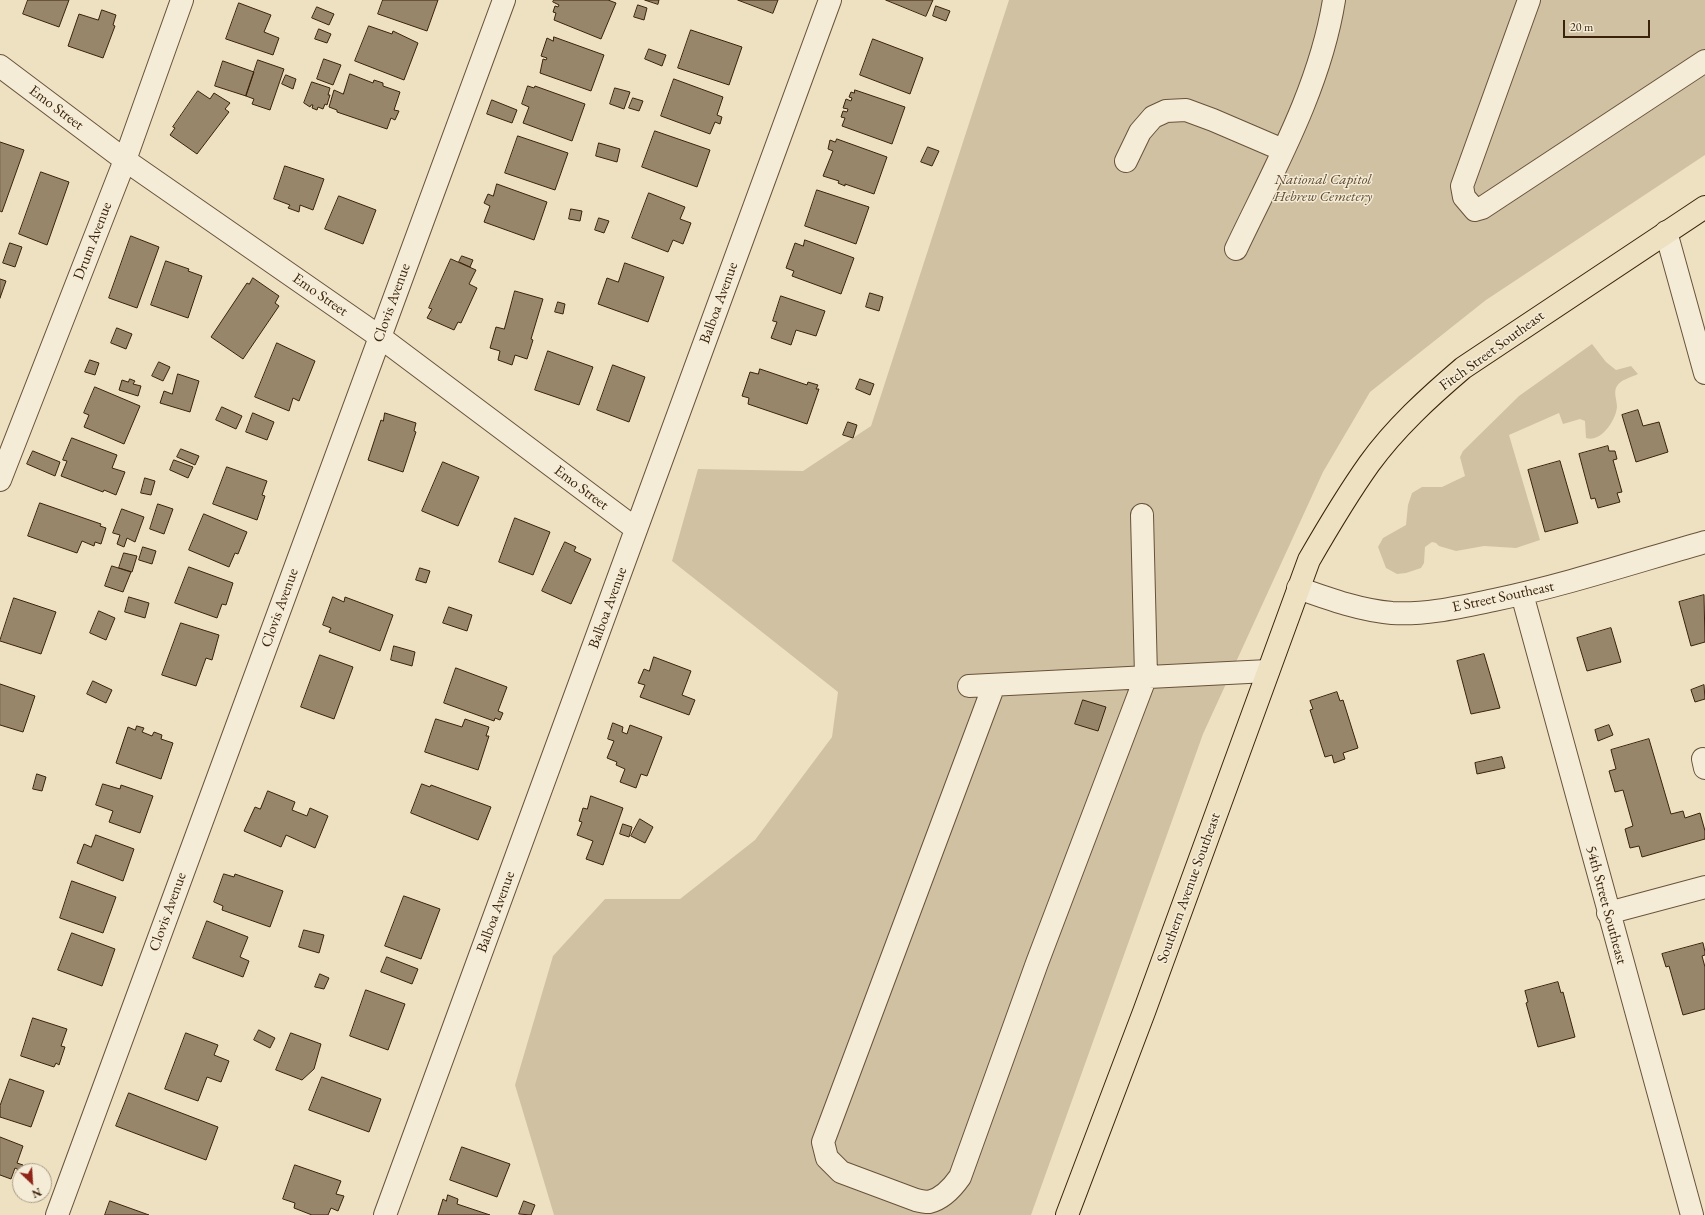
<!DOCTYPE html>
<html>
<head>
<meta charset="utf-8">
<style>
  body { margin:0 }
  #map { position:relative; width:1705px; height:1215px; overflow:hidden; background:#eee1c2; font-family:"EB Garamond",serif }
  canvas { display:block }
  .north { position:absolute; left:12px; top:1163px; width:40px; height:40px; box-sizing:border-box; background:#f4ecd7; border:1px solid #aa9c85; border-radius:50%; rotate:155deg; font-size:11px; font-weight:700; line-height:16px; text-align:center; color:#3b230b }
  .north::after { content:''; display:block; margin:auto; width:14px; height:18px; background:#8f2418; clip-path:polygon(50% 0,100% 100%,50% 72%,0 100%) }
  .scale { position:absolute; left:1563px; top:20px; width:87px; height:18px; box-sizing:border-box; border:2px solid #3b230b; border-top:0; padding-left:5px; font-size:12px; line-height:14px; white-space:nowrap; color:#3b230b; -webkit-text-stroke:3px #f4ecd7; paint-order:stroke }
</style>
</head>
<body>
<div id="map">
<canvas width="1705" height="1215"></canvas>
<div class="north">N</div>
<div class="scale">20 m</div>
</div>
<script>
const ctx = document.querySelector('canvas').getContext('2d');
ctx.lineJoin = 'round';
function paint(path, color) {
  ctx.fillStyle = color;
  ctx.fill(path, 'evenodd');
}
function strokePath(path, color, width, dash) {
  ctx.strokeStyle = color;
  ctx.lineWidth = width;
  ctx.lineCap = dash ? 'butt' : 'round';
  ctx.setLineDash(dash || []);
  ctx.stroke(path);
}
function drawText(font, color, halo, rows, align = 'center') {
  ctx.font = font + ' "EB Garamond",serif';
  ctx.lineWidth = 3;
  ctx.setLineDash([]);
  ctx.textBaseline = 'middle';
  ctx.strokeStyle = halo;
  ctx.fillStyle = color;
  for (const [text, x, y, turn = 0] of rows) {
    ctx.save();
    ctx.translate(x, y);
    ctx.rotate((+turn || 0) * Math.PI / 180);
    ctx.textAlign = isNaN(turn) ? turn : align;
    if (halo) ctx.strokeText(text, 0, 0);
    ctx.fillText(text, 0, 0);
    ctx.restore();
  }
}
paint(new Path2D(`
  M1009,0H1705V155L1486,300L1370,392L1323,472L1203,734L1031,1215H554L515,1085L553,956L605,899H680L755,840L832,737L838,692L672,561L698,469L803,471L871,426Z
  M1592,344L1606,362L1616,370L1631,366L1638,374C1632,377 1620,380 1617,386C1613,392 1617,400 1617,407C1616,420 1601,443 1586,438L1585,421L1580,419L1563,424L1559,413L1509,435L1540,540L1516,548L1484,546L1456,551L1439,546L1436,543L1432,542L1425,547L1424,563L1421,568L1406,573L1397,574L1386,568L1378,547L1383,538L1406,525L1408,505L1412,493L1422,487H1442L1465,476L1460,457L1463,451L1519,396Z`), '#d0c1a3');
const building = new Path2D(`
  M28,0H69L59,27L23,14Z
  M383,0H438L427,31L378,14Z
  M554,0H608L616,3L601,39L554,20L556,13L553,12L555,6L558,7L559,5L553,2Z
  M645,0H659L658,4Z
  M738,0H778L773,13Z
  M886,0H933L926,16Z
  M239,3L271,15L264,32L279,38L273,55L226,39Z
  M638,5L647,8L644,20L634,17Z
  M936,6L950,11L946,21L933,16Z
  M317,7L334,14L329,25L312,18Z
  M102,10L116,15L113,25L115,26L103,58L68,46L79,14L98,20Z
  M369,26L392,34L393,31L418,43L404,80L355,61Z
  M319,29L331,34L327,43L315,39Z
  M691,30L742,47L729,85L678,68Z
  M554,37L604,55L591,91L540,73L543,59L546,60L547,58L541,56L547,38L553,41Z
  M873,39L923,58L910,94L860,75Z
  M649,49L666,55L662,66L645,59Z
  M324,59L341,65L333,85L317,79Z
  M258,60L284,69L270,110L252,104L254,99L246,96Z
  M223,61L254,72L246,96L215,86Z
  M350,74L373,83L374,80L383,83V86L400,92L394,110L399,111L395,120L391,118L387,129L337,112V110L329,107L334,90L343,94Z
  M286,75L296,79L293,89L282,84Z
  M674,79L723,97L717,115L722,117L720,124L715,122L710,134L661,116Z
  M312,82L330,88L328,95H330L327,105L325,104L323,109L318,107L317,110L312,108L313,105H311L310,107L304,103Z
  M528,86L534,88L535,86L585,104L572,141L523,123L529,107L522,104Z
  M615,88L630,92L624,109L610,104Z
  M855,90L905,107L892,144L842,126L845,118L841,117L843,111L847,112L848,109L843,108L846,99L851,101L852,98L849,97L851,92L854,93Z
  M198,91L210,99L214,93L230,103L225,109L229,112L197,154L170,135L175,128L173,127Z
  M633,98L643,101L639,111L629,108Z
  M492,100L517,110L512,123L487,114Z
  M655,131L710,150L697,187L642,167Z
  M518,136L568,153L555,190L505,173Z
  M837,139L887,157L874,194L845,184V186L838,183L839,181L823,176L833,151L828,149L830,140L835,142Z
  M0,142L24,150L2,212L0,211Z
  M599,143L620,149L617,162L596,156Z
  M928,147L939,151L932,166L921,162Z
  M285,166L324,179L313,210L300,205L299,212L288,208L290,205L274,199Z
  M41,172L69,182L47,245L19,234Z
  M497,184L547,202L534,240L484,222L490,206L484,203L488,194L493,196Z
  M817,190L869,207L856,244L805,226Z
  M649,193L685,207L680,219L691,223L683,244L673,240L668,252L632,238Z
  M339,196L376,210L363,244L325,229Z
  M571,209L582,211L580,221L569,219Z
  M599,218L609,221L604,233L595,230Z
  M131,236L159,247L137,308L109,298Z
  M805,240L854,258L841,294L792,276L794,271L786,268L795,243L803,246Z
  M10,243L22,247L15,267L3,263Z
  M462,256L473,260L470,267L459,262Z
  M451,259L476,270L469,284L477,288L461,323L458,322L454,330L427,318L432,309L429,308Z
  M166,261L189,269L188,271L202,276L188,318L151,305Z
  M625,263L664,277L648,322L598,304L607,278L618,282Z
  M253,278L279,296L275,303L279,306L243,359L211,337L247,283L249,284Z
  M0,279L6,281L0,298Z
  M515,291L543,299L531,339L533,340L527,359L515,355L512,365L498,360L500,351L490,348L496,327L504,329Z
  M870,293L883,297L879,311L866,307Z
  M781,296L825,311L816,336L796,330L791,345L771,338L777,322L773,321Z
  M558,302L565,304L563,314L555,312Z
  M117,328L132,334L126,349L111,343Z
  M277,343L315,361L299,401L293,398L289,411L255,397Z
  M548,351L593,367L579,405L535,390Z
  M90,360L99,363L95,375L85,372Z
  M159,362L170,367L163,381L152,376Z
  M613,365L645,377L629,422L597,410Z
  M760,369L807,385L808,382L818,385L816,389H819L807,424L748,404L749,398L742,396L750,372L758,374Z
  M178,374L199,381L190,412L160,403L164,391L172,394Z
  M130,379L135,381L133,384L141,386L138,396L119,390L122,380L128,382Z
  M860,379L874,384L870,395L856,389Z
  M95,387L140,406L124,444L84,427L89,415L84,413Z
  M222,407L242,416L236,429L216,420Z
  M1638,410L1643,426L1659,422L1668,452L1636,462L1622,415Z
  M253,413L274,422L267,440L246,432Z
  M385,413L416,423L414,431L416,432L403,472L368,460L381,420L383,421Z
  M848,422L857,425L853,438L843,435Z
  M72,438L117,455L112,468L125,472L116,495L104,490L103,492L61,476L67,461L63,460Z
  M1608,446L1609,451H1615L1617,459L1613,460L1622,492L1617,493L1620,502L1598,508L1595,498L1591,499L1579,454Z
  M181,449L199,456L195,465L177,457Z
  M33,451L60,462L55,476L27,464Z
  M174,460L193,467L188,478L170,470Z
  M1560,461L1578,523L1545,532L1528,470Z
  M443,462L479,477L458,526L422,511Z
  M227,467L267,481L262,495L265,496L257,520L213,504Z
  M145,478L155,481L151,495L141,493Z
  M40,503L101,524L100,526L106,528L101,544L95,542L94,546L82,541L77,553L28,536Z
  M158,504L173,509L164,534L150,529Z
  M122,509L144,517L135,542L127,538L124,547L117,544L120,535L113,533Z
  M204,514L247,532L238,554L235,553L229,567L189,550Z
  M515,518L550,532L533,575L499,562Z
  M565,542L576,547L574,551L591,559L571,604L542,591Z
  M143,547L156,551L152,564L139,560Z
  M124,553L137,556L132,572L119,568Z
  M112,566L131,572L123,592L105,586Z
  M189,567L233,583L226,605L222,604L217,618L175,603Z
  M420,568L430,571L426,583L416,580Z
  M1704,595L1705,642L1691,646L1679,602Z
  M129,597L149,603L145,618L125,612Z
  M333,597L344,602L345,597L393,615L380,651L329,632L331,628L323,625Z
  M14,598L56,612L41,654L0,641Z
  M449,607L472,615L467,631L443,623Z
  M99,611L115,618L106,640L90,633Z
  M181,623L219,635L212,660L206,658L196,686L162,675Z
  M1611,628L1621,662L1587,671L1577,638Z
  M394,646L415,652L412,666L391,660Z
  M1484,654L1500,708L1471,714L1457,661Z
  M320,655L353,667L334,719L301,707Z
  M654,657L691,671L682,695L695,700L689,715L640,697L645,685L638,683L644,669L649,671Z
  M456,668L507,687L498,711L503,713L500,720L495,718L494,721L444,703Z
  M93,681L112,690L106,703L87,694Z
  M0,684L35,696L23,732L0,725Z
  M1704,685L1705,699L1695,702L1691,690Z
  M1337,692L1340,701L1343,700L1358,748L1343,753L1345,759L1334,763L1332,755L1325,757L1310,710L1313,709L1310,701Z
  M1083,700L1106,707L1098,731L1075,724Z
  M436,719L462,727L465,719L489,727L486,736H489L478,770L425,752Z
  M613,723L623,727L622,732L627,734L630,725L662,737L647,776L641,774L636,788L620,782L625,769L616,765L617,762L607,758L614,741L608,739Z
  M1609,725L1613,735L1598,741L1595,730Z
  M137,726L144,728L142,732L152,736L154,732L162,735L161,739L173,743L161,779L116,763L128,727L135,730Z
  M1649,739L1671,814L1683,811L1685,818L1700,813L1705,831V839L1642,857L1639,846L1630,848L1625,829L1633,826L1623,790L1615,792L1609,771L1616,769L1611,750Z
  M1502,757L1505,768L1477,774L1475,763Z
  M37,774L46,777L42,791L33,789Z
  M103,784L120,789L121,785L153,796L140,833L109,822L113,811L96,805Z
  M422,784L430,787L431,785L491,807L478,840L411,813Z
  M268,791L295,802L292,810L307,816L310,808L328,816L315,848L286,835L281,847L244,831L255,807L260,809Z
  M591,796L623,808L603,865L586,859L593,841L577,835L582,822L579,821L583,808L587,809Z
  M640,819L653,827L645,843L631,836Z
  M623,824L632,827L629,837L620,834Z
  M96,835L134,849L123,881L77,863L84,844L91,847Z
  M224,874L234,877L235,874L283,891L270,927L222,910L223,906L214,902Z
  M72,881L116,897L103,933L60,918Z
  M404,896L440,909L421,959L385,946Z
  M207,921L248,937L240,957L249,961L243,977L193,958Z
  M304,930L324,935L319,953L299,947Z
  M72,933L115,949L102,986L58,970Z
  M1703,943L1705,952V955L1702,956L1705,967V1009L1683,1015L1669,966L1666,967L1662,954Z
  M387,957L418,969L412,984L381,972Z
  M320,974L329,978L324,989L315,987Z
  M1558,982L1561,993L1563,992L1575,1037L1538,1047L1526,1003L1528,1002L1525,991Z
  M366,990L405,1004L388,1050L350,1036Z
  M33,1018L67,1029L61,1046L65,1047L59,1065L56,1063L54,1067L21,1056Z
  M259,1030L275,1038L270,1048L254,1040Z
  M186,1033L218,1045L214,1055L229,1061L221,1082L207,1077L198,1101L165,1089Z
  M291,1033L321,1044L314,1069L302,1080L276,1070Z
  M322,1077L381,1099L369,1132L309,1110Z
  M10,1079L44,1091L31,1127L0,1117V1106Z
  M129,1093L218,1127L206,1160L116,1126Z
  M0,1137L23,1146L17,1163L23,1165L21,1171L15,1168L11,1179L0,1175Z
  M462,1147L510,1164L497,1197L450,1180Z
  M295,1165L341,1181L336,1194L344,1196L338,1211L331,1208L328,1215H312L294,1208L295,1203L283,1199Z
  M448,1195L458,1199L457,1204L490,1215H438L443,1199L446,1201Z
  M110,1201L149,1215H105Z
  M524,1201L535,1205L531,1215L519,1214Z`);
paint(building, '#98866a');
strokePath(building, '#3b230b', 1);
const minor = new Path2D(`
  M1529,0L1462,186L1464,197L1475,210L1482,208L1705,61
  M0,66L125,160L380,337L636,529
  M1126,161L1140,132L1153,117L1166,111L1186,110L1213,120L1283,150
  M1666,232L1705,373
  M1236,249C1274,169 1320,88 1334,0
  M0,480L125,160L182,0
  M1298,588C1329,599 1359,610 1392,613C1426,615 1460,607 1494,600C1565,585 1635,562 1705,542
  M1522,594L1692,1215
  M994,685L823,1142L827,1158L841,1172L916,1200C920,1201 926,1202 929,1202C942,1199 953,1187 960,1177L1037,963L1146,676L1142,515
  M969,686L1268,671
  M1703,759L1705,768
  M1608,913L1705,887
  M57,1215L504,0
  M385,1215L830,0`);
const major = new Path2D(`
  M1067,1215L1144,1012L1309,560C1328,527 1347,495 1369,464C1395,428 1429,397 1463,368L1705,207`);
strokePath(minor, '#685239', 24);
strokePath(major, '#3b230b', 24);
strokePath(minor, '#f4ecd7', 22);
strokePath(major, '#eee1c2', 22);
drawText('15px', '#3b230b', '#f4ecd7', [
  ["Emo Street",56,108,37],
  ["Drum Avenue",93,241,-69],
  ["Emo Street",320,295,35],
  ["Clovis Avenue",392,303,-70],
  ["Balboa Avenue",719,303,-70],
  ["Fitch Street Southeast",1492,351,-36],
  ["Emo Street",581,488,37],
  ["E Street Southeast",1503,597,-12],
  ["Clovis Avenue",280,608,-70],
  ["Balboa Avenue",608,608,-70],
  ["Southern Avenue Southeast",1189,888,-70],
  ["54th Street Southeast",1606,905,75],
  ["Clovis Avenue",168,912,-70],
  ["Balboa Avenue",496,912,-70]
]);
drawText('italic 15px', '#604a31', '#f4ecd7', [
  ["National Capitol",1323,180],
  ["Hebrew Cemetery",1323,197]
]);
</script>
</body>
</html>
